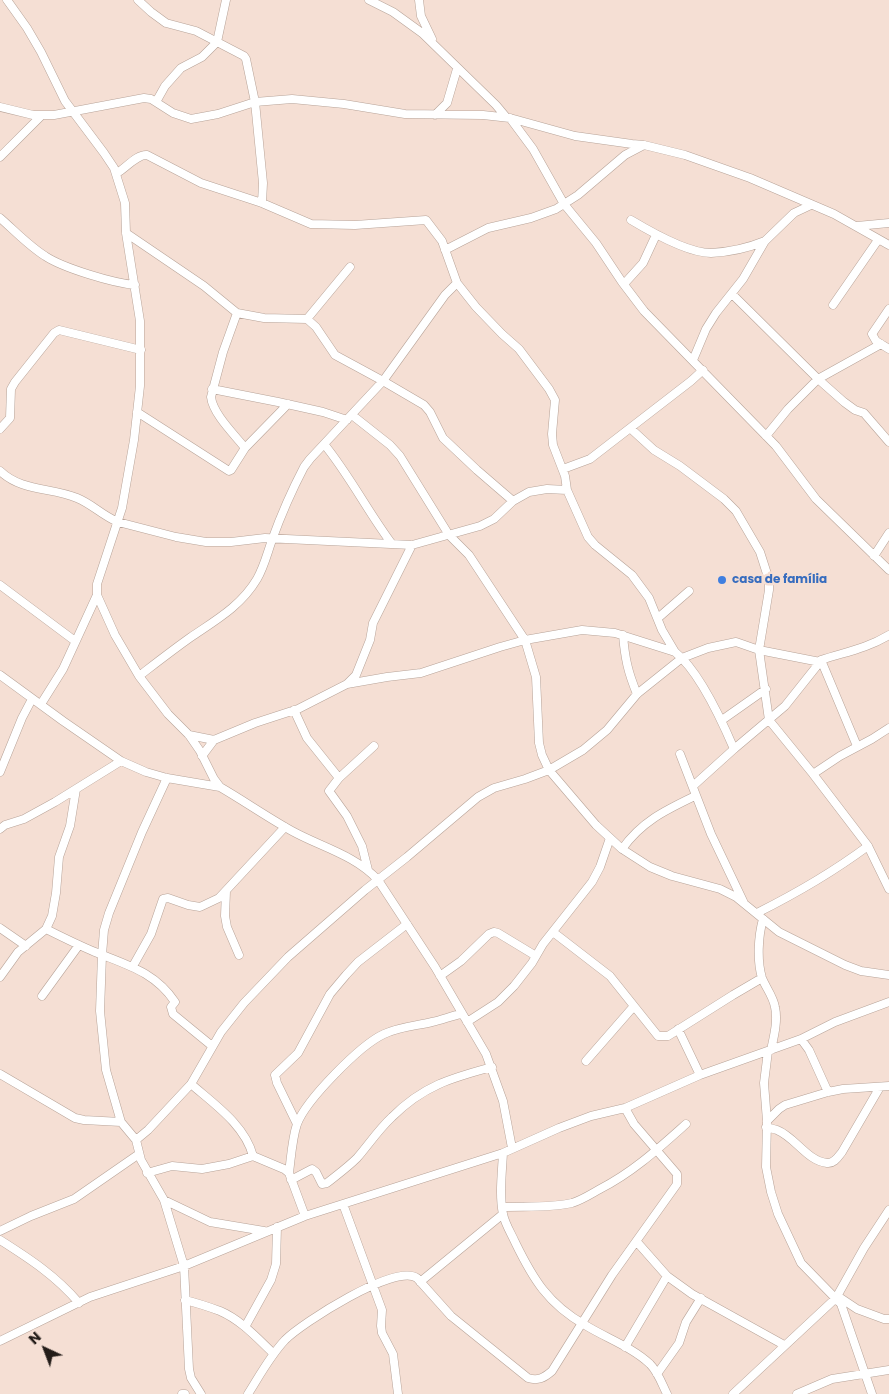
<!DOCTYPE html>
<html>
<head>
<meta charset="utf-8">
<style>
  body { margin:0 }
  #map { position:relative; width:889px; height:1394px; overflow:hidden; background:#f5dfd4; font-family:Poppins,sans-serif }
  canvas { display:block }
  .north { position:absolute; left:20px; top:1324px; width:50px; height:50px; -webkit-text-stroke:4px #f5dfd4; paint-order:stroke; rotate:317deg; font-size:14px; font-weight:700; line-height:20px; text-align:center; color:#241d19 }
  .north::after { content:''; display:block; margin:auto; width:18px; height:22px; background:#241d19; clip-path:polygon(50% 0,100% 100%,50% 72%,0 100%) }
</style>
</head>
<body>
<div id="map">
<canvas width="889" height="1394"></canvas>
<div class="north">N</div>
</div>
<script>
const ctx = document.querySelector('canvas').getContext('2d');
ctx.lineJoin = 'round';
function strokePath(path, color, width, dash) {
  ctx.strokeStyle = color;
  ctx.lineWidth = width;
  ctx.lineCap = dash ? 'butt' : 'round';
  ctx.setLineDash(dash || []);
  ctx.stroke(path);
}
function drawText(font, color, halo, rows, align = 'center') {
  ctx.font = font + ' Poppins,sans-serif';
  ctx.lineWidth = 5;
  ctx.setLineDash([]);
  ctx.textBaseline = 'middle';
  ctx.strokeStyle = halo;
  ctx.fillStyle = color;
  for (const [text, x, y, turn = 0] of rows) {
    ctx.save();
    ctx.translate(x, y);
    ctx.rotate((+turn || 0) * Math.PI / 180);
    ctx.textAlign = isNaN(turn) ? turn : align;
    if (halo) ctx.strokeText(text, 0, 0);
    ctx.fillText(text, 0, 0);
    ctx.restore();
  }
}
const minor = new Path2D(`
  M7,0L27,28L41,52L65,101L104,153L114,168L125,203L126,233L140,321V386L134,440L122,508L97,584V595L115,635L139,676L168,714L189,735L200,751L214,779L220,787C244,801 267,817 292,831C321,847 355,855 378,880L435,967L486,1054L503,1101L512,1148
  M138,0L151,12L166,23L196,31L244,56L246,59L255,102L263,183L262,203
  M369,0L393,12L422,33L496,105L506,117
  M419,0L421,16L432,39
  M156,102L165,86L181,68L202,57L217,42L226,0
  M0,107L33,115H54L144,98L151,99L173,113L191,119L218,114L255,102L292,99L344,104L405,114L483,115L510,118L575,136L632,144L644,145L685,155L750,178L834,214L889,245
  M435,115L447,103L457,69
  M510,118L533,149L564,204L596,243L622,282L644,311L776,446L816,499L889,570
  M0,157L41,116
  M117,173C126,168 137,154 147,155L201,183L262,203L311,224L355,225L426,220L442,241L457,283L476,307L502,334L519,349L549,389L555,400L552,434L553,445L565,476L567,490L588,537L595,545L632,575L649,598L662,630L675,652
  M0,218C15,231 29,246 45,256C63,268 113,283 135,285
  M631,220C651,232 688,253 711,253C729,252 748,248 765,241
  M857,226L889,223
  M126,233L204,286L237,313L264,318L307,319L316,327L335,355L383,381L424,405L430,412L443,438L477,470L513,501
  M445,250L488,228L531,218L556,209L578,195L625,155L644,145
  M624,284L643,263L656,235
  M732,294L818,379L844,402L855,410L864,413L889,442
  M833,305L878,240
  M889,309L872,334L876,341L889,349
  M237,313L223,352L211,397C213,414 234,434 245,448
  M307,319L350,267
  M693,360L706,329L716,313L743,279L765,241L794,213L811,205
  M212,389L278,402L323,412L347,420
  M137,412L229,471L231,470L245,448L288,404
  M352,415L390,445L400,456L449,535L469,555L525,640L536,677L539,743L542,755L549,770L596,825L622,849L650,867L672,876L720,889L736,897L779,932L845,965L861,971L889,975
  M630,428L654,450L680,466L724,499L736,511L760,552L769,580V590L759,650L769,720L813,774L868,846L889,889
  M0,429L10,418L11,389L15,382L54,333L59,330L141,350
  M766,436L788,409L818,379L881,344
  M324,444C350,476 368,512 392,544
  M563,469L590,459L691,381L703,370
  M0,471C22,492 51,487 77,498C92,504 103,516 118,522L176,537L206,542H231L265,538L412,545L480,526L494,519L513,501L529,492L547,489L567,490
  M874,556L889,533
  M0,585L75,641
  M658,618L689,591
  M623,635C625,659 628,672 637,694
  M821,660L857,746
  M0,675L63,721L121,761L146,772L167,778L220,787
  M139,676C156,663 174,649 191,637C216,620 241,606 257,579C264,567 267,554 272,540C281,515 292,490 304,467L310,459L383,381L445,295L457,283
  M347,684L387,677L421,673L500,647L525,640L582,630L615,633L675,652C698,670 722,721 734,749
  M41,704L63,669L97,595
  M294,710L307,738L339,778
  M722,720L766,689
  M189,735L214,740
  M680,754L711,834L743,901
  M202,756L214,740L255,723L298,709L347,684L356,675L370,640L373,623L412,545
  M0,772L22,718L32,699
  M813,774L840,756L872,739L889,728
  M167,778L142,832L109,913L104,930L102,955L100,1011L106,1070L121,1122L136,1140L141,1160L164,1200L184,1266L189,1369L191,1378L201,1394
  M693,786L734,749L785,706L820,662
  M0,829L5,825L24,819L55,802L121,761
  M622,849C642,821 666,810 695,796
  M368,870L362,846L347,816L329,791L339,778L374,746
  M226,891L225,916L227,927L239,955
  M757,913C795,894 833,872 868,846
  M763,919C758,937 757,961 762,978C766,988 773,996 775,1007C778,1021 774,1036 771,1050
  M0,928L26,946
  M46,929C62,937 78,945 95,952C127,965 155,972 175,1002L171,1007L173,1014L212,1046
  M553,932L610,976L658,1036H668L733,995L762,978
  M133,966L151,934L163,899L168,898L188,905L200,907L219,898L285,827
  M440,976L461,961L489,934L494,932L498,933L536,956
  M0,977L18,952L46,929L52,916L56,893L59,857L70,826L76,789
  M42,996L79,945
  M467,1022L498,1002L514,986L532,963L543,944L592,882L600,867L610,838
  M678,1029L700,1075
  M801,1039L809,1050L828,1092
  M768,1051L764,1083L767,1121L766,1167L771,1192L778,1214L801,1263L841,1304L872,1394
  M586,1061L634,1006
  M0,1074L75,1118L84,1120L121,1122
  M191,1084C214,1104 245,1125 253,1156
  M767,1121L779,1109L785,1105L828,1092L843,1089L889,1086
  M297,1124L277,1083L275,1075L298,1053L330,994L346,975L358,962L407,924
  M766,1127C769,1128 774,1129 777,1130C795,1137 807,1161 827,1163C834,1164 838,1157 842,1152L880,1087
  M136,1140L148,1130L191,1084L221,1032L244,1003L288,957L365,890L407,857L478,797L494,788L525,779L549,770L583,750L607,730L637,694L682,658L708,648L736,642L759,650L820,662L821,660C845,652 866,649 889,635
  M503,1153C502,1173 499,1195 503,1214C505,1224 511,1233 515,1242C533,1279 548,1304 585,1325C606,1338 632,1347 650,1364C658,1372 662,1384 667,1394
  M147,1173L172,1166L202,1169L229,1164L253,1156L284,1169L289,1173L305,1216
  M289,1173C291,1158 292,1139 297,1124C306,1100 360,1045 384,1034C399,1027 415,1026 432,1022C442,1020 451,1016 461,1014
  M291,1180L312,1169L316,1172L322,1184L327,1183C337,1175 348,1167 357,1158C369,1144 379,1129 392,1117C423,1086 451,1078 492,1067
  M164,1200L210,1222L264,1231
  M343,1204L382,1310L381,1326L382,1333L393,1354L398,1394
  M502,1207C524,1206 552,1208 572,1203C582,1200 591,1194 600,1189C633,1172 658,1149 686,1124
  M0,1231L31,1216L74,1199L139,1154
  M0,1240C30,1259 56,1276 79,1303
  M637,1242L667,1276L692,1294L784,1345
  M420,1282L503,1214
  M839,1297L857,1309L884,1319H889
  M185,1300C197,1303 209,1307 220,1311C241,1320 257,1338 273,1353
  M245,1327L271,1280L276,1264L277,1227
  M0,1341L90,1297L184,1266L305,1216L503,1153L559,1128L591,1116L625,1108L700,1075L801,1039L835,1022L889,1002
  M625,1347L667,1276
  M657,1374L679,1343L686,1322L701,1298
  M182,1394H185
  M248,1394C260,1375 270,1356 285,1340C302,1323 395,1263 417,1278L451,1316L528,1378C538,1381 544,1378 552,1371L612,1275L677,1184V1174L634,1124L625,1108
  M733,1394L836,1298L864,1248L889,1210
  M797,1394L832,1379L889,1370`);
strokePath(minor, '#b7a398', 9);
strokePath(minor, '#fff', 8);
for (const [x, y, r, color] of [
  [722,580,5,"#3f7fe0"]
]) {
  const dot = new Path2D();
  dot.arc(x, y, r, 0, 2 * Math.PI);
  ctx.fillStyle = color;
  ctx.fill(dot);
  strokePath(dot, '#f5dfd4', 2);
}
drawText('bold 12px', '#366cbe', '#f5dfd4', [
  ["casa de família",732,580]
], 'left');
</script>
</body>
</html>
